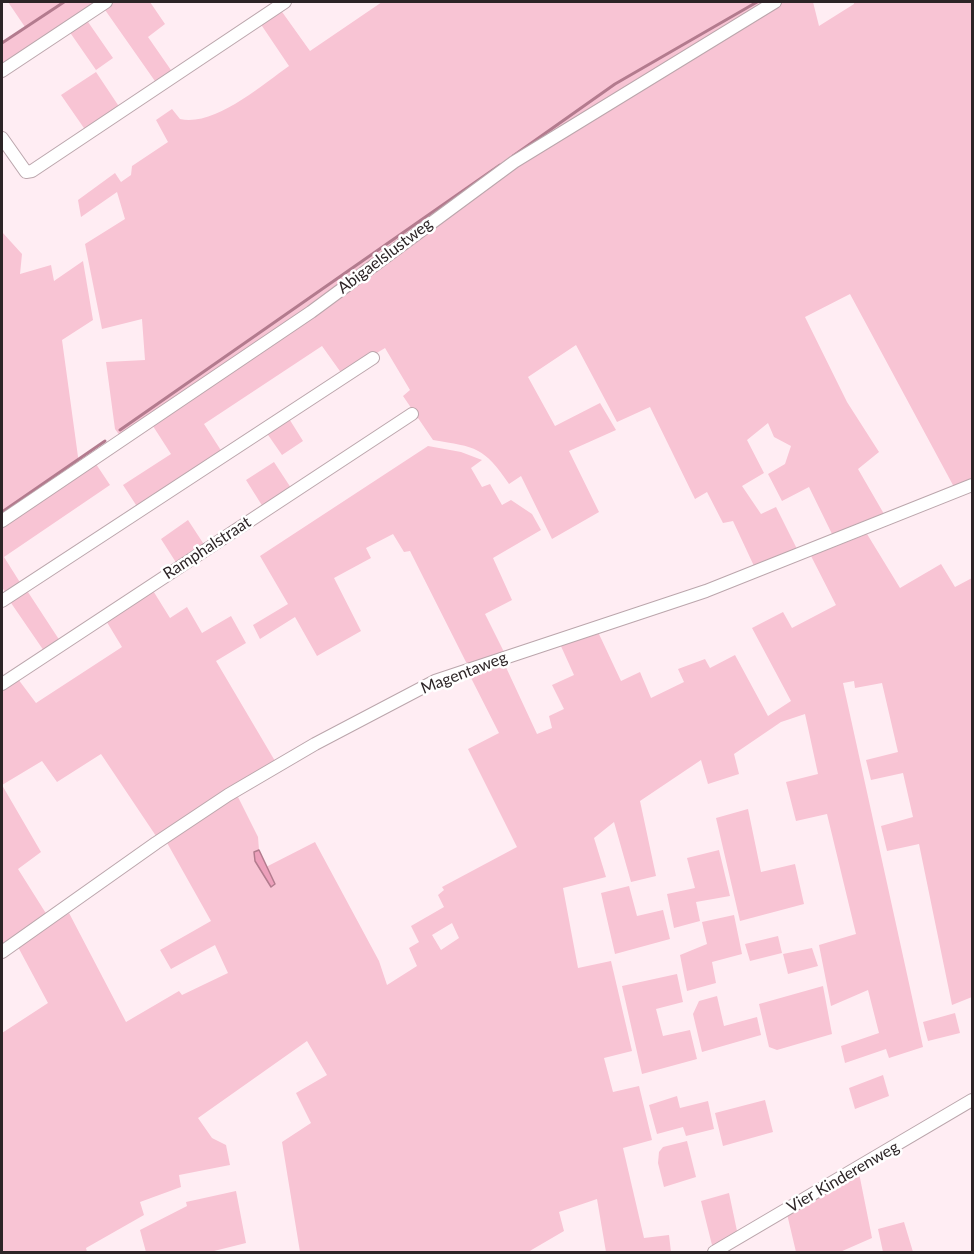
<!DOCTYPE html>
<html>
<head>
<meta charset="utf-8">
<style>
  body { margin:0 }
  #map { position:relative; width:974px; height:1254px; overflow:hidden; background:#ffedf3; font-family:Lato,sans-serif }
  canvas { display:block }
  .frame { position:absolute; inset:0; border:3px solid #2c2426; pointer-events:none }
</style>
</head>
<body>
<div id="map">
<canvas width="974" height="1254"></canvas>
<div class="frame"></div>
</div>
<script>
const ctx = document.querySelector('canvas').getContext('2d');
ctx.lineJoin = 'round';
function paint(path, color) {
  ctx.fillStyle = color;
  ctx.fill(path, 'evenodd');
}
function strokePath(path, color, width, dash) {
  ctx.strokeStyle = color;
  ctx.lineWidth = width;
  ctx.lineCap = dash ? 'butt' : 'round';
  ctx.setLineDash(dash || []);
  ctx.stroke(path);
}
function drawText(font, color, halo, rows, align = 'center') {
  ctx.font = font + ' Lato,sans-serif';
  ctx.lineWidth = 5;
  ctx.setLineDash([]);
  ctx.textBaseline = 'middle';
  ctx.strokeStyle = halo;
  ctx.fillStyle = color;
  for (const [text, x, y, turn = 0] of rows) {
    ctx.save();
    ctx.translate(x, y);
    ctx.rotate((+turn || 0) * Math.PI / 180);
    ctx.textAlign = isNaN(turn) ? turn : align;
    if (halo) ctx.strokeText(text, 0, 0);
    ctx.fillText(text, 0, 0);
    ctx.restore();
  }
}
paint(new Path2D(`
  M8,2H101L2,67V43L25,27Z
  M112,2H150L165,24L148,37L173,73L157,84L103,7Z
  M382,2H771L621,91L309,310L120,436L115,429L106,362L145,360L142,319L102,329L85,244L125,219L117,192L81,217L78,200L115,173L121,182L131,175L132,166L168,142L156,120L172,109L180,119C214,127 262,85 289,66L260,23L280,9L310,51Z
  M783,2H813L819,26L854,4V2H972V480L954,487L850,294L805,317L847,402L879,452L858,469L884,514L832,534L809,487L782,501L768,474L785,464L791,446L774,437L768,423L747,440L764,473L742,486L761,514L776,507L797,549L754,566L733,521L723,523L707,492L695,499L650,407L617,422L576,345L528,377L555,426L600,403L616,430L569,451L599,512L552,539L521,476L509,484C484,447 476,447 433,440L403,396L410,390L385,348L342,374L322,346L204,424L222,452L138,508L123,485L171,454L151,423L517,164Z
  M86,19L113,58L96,70L69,31Z
  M96,72L120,108L86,131L61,95Z
  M2,232L22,254L20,274L51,265L54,281L83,261L93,320L62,340L79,464L2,517Z
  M288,417L303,441L282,455L266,432Z
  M428,446L461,452L482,460L471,468L482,487L490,484L502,505L511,500L532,514L541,530L493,558L512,600L485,614L504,652L467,664L410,551L404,552L393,534L366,548L371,558L334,578L361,631L317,656L295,617L260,639L253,625L288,604L260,556Z
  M94,461L110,485L4,557L21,584L6,594L2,587V524Z
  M274,462L291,488L263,507L246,480Z
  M188,520L205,546L177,564L161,539Z
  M867,534L900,588L941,564L955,587L972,578V997L952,1005L919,844L887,851L881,826L913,817L903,773L871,780L866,760L898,752L882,683L855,688L854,681L843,683L923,1047L889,1058L886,1049L845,1063L841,1046L879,1033L868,990L831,1006L819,945L856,934L827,814L796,821L786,782L818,774L805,714L781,722L734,754L739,774L708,784L701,760L640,801L656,876L631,882L614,822L594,838L606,877L563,888L578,968L611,961L632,1051L604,1058L613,1092L639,1086L652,1140L623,1148L644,1238L669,1235L671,1252H606L597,1199L559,1212L564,1231L528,1252H300L282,1142L311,1123L296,1093L327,1075L307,1041L198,1118L212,1138L226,1145L230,1165L179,1175L181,1187L140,1202L144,1215L86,1248L87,1252H2V1033L48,1003L18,947L69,913L126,1022L179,991L182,995L228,973L215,945L171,969L160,950L211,921L166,841L237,795L258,837L259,850L254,852L255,861L271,887L275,884L266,867L315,842L379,961L387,985L417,966L409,948L419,942L411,926L444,907L438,895L444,890L442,887L517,847L468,749L499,733L469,674L504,663L537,734L552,728L549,716L564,709L552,685L574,675L560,644L598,632L621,681L640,672L651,698L684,682L678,669L705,659L710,668L735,655L768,716L791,701L752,628L783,612L792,628L836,605L811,556ZM452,923L459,938L441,950L432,935Z
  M26,589L60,641L44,651L9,600Z
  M152,589L170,618L187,607L202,633L231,616L246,643L216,661L275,761L156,836L101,754L57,782L42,761L2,785L41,852L18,869L47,915L2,945V689L18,679L36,703L122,647L105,619Z
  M748,809L761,872L795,864L804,904L740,921L716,818Z
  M719,850L730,896L696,902L700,921L674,928L667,894L695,888L687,858Z
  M629,886L637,916L663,910L670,939L615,954L601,893Z
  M734,915L742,954L712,962L716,983L687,991L680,955L707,944L702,922Z
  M778,936L782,953L750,961L745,944Z
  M812,948L818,966L788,974L783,954Z
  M677,974L683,1002L656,1009L663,1036L690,1030L697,1059L642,1074L622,986Z
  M823,986L832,1034L777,1050L769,1047L759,1004Z
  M717,996L724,1026L757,1017L761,1035L702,1052L693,1014L699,1001Z
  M955,1013L960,1033L928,1041L923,1022Z
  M883,1075L889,1096L855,1109L849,1088Z
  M677,1096L680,1108L708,1101L714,1129L686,1136L683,1127L657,1134L649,1105Z
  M765,1100L773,1132L723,1146L715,1113Z
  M687,1141L696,1177L664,1187L658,1163L659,1152L663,1147Z
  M859,1173L872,1238L840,1252H796L787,1214Z
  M236,1191L246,1243L210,1252H146L140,1230L187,1206L186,1202Z
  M729,1193L737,1231L713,1249L701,1201Z
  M904,1222L913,1252H883L878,1229Z`), '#f8c4d4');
const water = new Path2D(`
  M259,850L275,884L271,887L255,861L254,852Z`);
paint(water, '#eda0bb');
strokePath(water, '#b37b8e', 1.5);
strokePath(new Path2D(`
  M2,43L64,2
  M513,156L615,84L757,2
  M120,430L500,165
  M2,512L105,441`), '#b37b8e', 3);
const minor = new Path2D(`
  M2,71L106,2
  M2,138L26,172L32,171L285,2
  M2,521L311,312L514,162L775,2
  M2,601L373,358
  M2,684L412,414
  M2,952L156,843L228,795L315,744L435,681L706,591L972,485
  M714,1252L972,1100`);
strokePath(minor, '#bba6ac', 14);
strokePath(minor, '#fff', 12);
drawText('16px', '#2c2426', '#fff', [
  ["Abigaelslustweg",385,256,-37],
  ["Ramphalstraat",207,548,-33],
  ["Magentaweg",464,673,-21],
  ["Vier Kinderenweg",843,1177,-30]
]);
</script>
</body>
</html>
